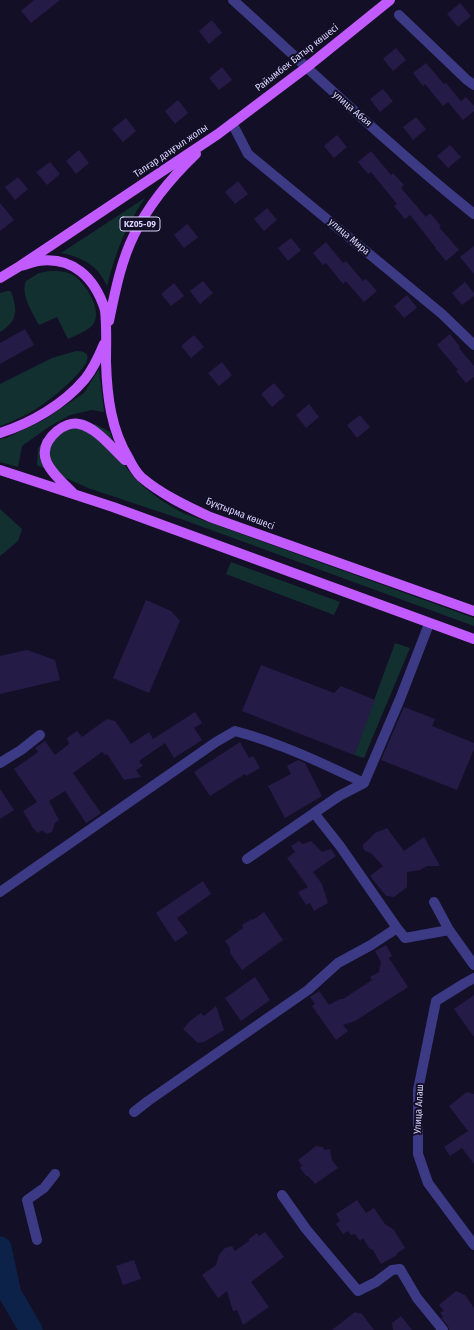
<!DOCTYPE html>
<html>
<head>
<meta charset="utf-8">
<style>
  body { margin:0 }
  canvas { display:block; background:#130f26 }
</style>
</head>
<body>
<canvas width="474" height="1330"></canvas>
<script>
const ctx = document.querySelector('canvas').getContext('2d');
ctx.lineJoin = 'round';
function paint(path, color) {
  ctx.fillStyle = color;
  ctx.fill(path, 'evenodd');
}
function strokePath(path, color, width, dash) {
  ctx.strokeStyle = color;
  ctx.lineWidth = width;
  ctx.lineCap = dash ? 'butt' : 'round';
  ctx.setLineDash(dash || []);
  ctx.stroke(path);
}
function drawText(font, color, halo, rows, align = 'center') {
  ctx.font = font + ' "Fira Sans Condensed",sans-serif';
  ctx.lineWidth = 4;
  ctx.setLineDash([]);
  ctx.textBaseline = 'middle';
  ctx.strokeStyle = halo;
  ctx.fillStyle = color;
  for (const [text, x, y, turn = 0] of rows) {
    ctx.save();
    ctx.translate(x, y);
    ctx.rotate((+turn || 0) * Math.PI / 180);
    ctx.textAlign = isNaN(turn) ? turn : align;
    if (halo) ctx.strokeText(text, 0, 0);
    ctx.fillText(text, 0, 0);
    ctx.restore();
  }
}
paint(new Path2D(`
  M145,198C126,225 115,254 107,286C98,265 82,257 61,253Z
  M49,271C57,271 66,271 73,275C85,282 102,309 94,323C89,331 76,335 68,339L57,317L39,325C33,313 20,295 26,281L39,273Z
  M7,291H10C13,294 13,298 14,302C18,316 12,325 0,332V293Z
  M76,351C113,351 50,400 42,405C29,414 14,421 0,426V384L52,358Z
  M99,369L104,412L92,410L70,415L47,428L22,446L18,467L0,462V439L6,438L44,420L84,393Z
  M95,424L110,432C119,471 149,495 183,513L474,618V626L181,519L88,488L37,465L38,448L56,432L74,425Z
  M0,509L22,529L18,541L0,556Z
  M231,562L340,602L334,615L226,574Z
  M395,643L410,648L364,758L354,755Z`), '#12302f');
strokePath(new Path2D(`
  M0,1248L10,1294L31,1330`), '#0c2248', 23);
paint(new Path2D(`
  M34,0H60L31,23L21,11Z
  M460,3L471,16L458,27L447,14Z
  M212,20L222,33L209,44L199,31Z
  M396,48L406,60L393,71L383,59Z
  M426,63L444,84L446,83L461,101L466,97L474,106V111L463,120L448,102L443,106L425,84L423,86L413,73Z
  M222,67L232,80L219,90L209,78Z
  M383,89L393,101L380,112L370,99Z
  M178,100L188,113L175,124L165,111Z
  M416,117L426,129L413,140L403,127Z
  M126,118L136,131L123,142L112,129Z
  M337,135L347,147L334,158L324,146Z
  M450,145L461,157L448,168L437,156Z
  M79,150L89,163L76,174L66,161Z
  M371,151L391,175L393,173L404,185L401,188L426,217L430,213L441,226L439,227L459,250L446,261L435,248H436L410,215L405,219L394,206L397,204L371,172L368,174L358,162Z
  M50,162L60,174L47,185L36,172Z
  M18,177L28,189L15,200L5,187Z
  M238,181L248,194L235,204L225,192Z
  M0,203L14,220L0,231Z
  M267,208L277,220L264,231L254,219Z
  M187,224L198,237L184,248L174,235Z
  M291,238L301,250L288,261L278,248Z
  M326,242L343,263L346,261L363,281L366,279L377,291L364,302L346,281L343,284L326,263L323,265L313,253Z
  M474,246V274L460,257Z
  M203,281L213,293L200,304L190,291Z
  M465,282L474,293V296L462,305L452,293Z
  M174,283L184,296L171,306L161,294Z
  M407,295L417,308L404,318L394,306Z
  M25,329L34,345L0,364V343Z
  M450,334L460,347L459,348L474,366V377L466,383L456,371L458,370L437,345Z
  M194,335L204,347L191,358L181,346Z
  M222,362L232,375L219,386L208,373Z
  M274,383L285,396L272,407L261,394Z
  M309,404L319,417L306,428L296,415Z
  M360,415L370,427L357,438L347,425Z
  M146,600L171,611L180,621L149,693L113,678Z
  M27,650L55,660L60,680L0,694V656Z
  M261,665L334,693L341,686L375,700L354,755L242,711Z
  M404,707L435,719L432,726L474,743V749L457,790L381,760Z
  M195,712L202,723L194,728L202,740L174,758L165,743L139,761L143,766L136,770L141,777L124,780L107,754L105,755L102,752L73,773L101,813L86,823L65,791L49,801L59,820L55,823L52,832L46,834L42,830L38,833L33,828L23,811L37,802L14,769L38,752L35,748L45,741L55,755L69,744L67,738L77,731L82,737L107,719L115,721L131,744L149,732L153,739Z
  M240,742L249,758L253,756L260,768L246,776L245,774L210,796L194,772Z
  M298,760L305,763L322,796L285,818L268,786L291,774L287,766Z
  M0,789L14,810L0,819Z
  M387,828L404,851L424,837L440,866H427L420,870L407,872V887L394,897L386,896L370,876L383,866L371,853L365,851L363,848V845L375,833Z
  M299,841L303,844L311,841L322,852L331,849L336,856L313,872L322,884L328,903L314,911L310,903L306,905L298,892L308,887L287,858L295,852L291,846Z
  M203,881L211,894L177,918L188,933L175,942L156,913Z
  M264,912L283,940L242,970L230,953V948L225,941L243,928L242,925L252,919L253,920Z
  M386,945L392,956L389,958L408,987L355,1021L343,1025L348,1031L336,1040L312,1006L315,1004L310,997L319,991L329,1005L340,999H343L372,980L370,977L379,972L381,962L375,951Z
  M255,977L270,1000L241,1021L225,998Z
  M474,995V1037L454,1009Z
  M216,1006L224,1030L204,1042L198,1043L183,1029L190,1021L201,1013L204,1016Z
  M467,1092L474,1094V1164L462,1148L450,1156L444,1147L468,1131L449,1106Z
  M316,1146L323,1147L324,1150L330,1149L332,1160L338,1168L315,1184L308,1176H306L300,1168L302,1166L298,1160Z
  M357,1200L366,1213L374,1208L385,1224L394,1230L405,1248L396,1254L397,1255L381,1264L373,1250L369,1248L363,1238L360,1241L355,1234L351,1235L348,1231L343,1234L336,1224L340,1221L336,1214Z
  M265,1232L284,1257L251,1282L269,1307L243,1325L237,1310L233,1311L227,1291L218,1298L202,1275L216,1265L219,1255L225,1248L232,1246L235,1251L249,1241V1239L257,1233L259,1236Z
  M134,1260L141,1279L123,1285L116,1266Z
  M456,1291L465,1295L474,1308V1330H449L448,1326L441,1318L443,1317L440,1312L444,1311L439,1305Z
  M355,1312L362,1314L374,1330H332Z
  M401,1316L412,1330H393L392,1323Z`), '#241b47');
strokePath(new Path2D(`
  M233,0C313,72 390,147 474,214
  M399,15L467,80L474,85
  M232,123L248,154L442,314L474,345
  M0,763L21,750L40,735
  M247,859L314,813
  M0,892L216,742L235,731C280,743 322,763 364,783
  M434,902L449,930
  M397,928L405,938L449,930L474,965
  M474,978L465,983L436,1001L418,1090V1154L428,1183L474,1245
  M134,1112L148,1101L308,990L338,963L371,945L397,928L340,846L314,813L339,796L364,783L400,699L429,624
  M282,1195L306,1229L358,1291L376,1282L392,1270L400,1269L417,1298L443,1330
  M37,1240L27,1200L44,1188L55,1174`), '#3d3a85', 10);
strokePath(new Path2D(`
  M20,266C26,265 32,262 38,261C73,256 95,278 105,310C107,328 106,345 106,362C107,396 111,430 129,459C132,465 136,472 141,477C161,494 186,506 210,517L474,611
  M0,278L20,266L218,134L307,67L390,0
  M109,321C115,292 121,261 134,235C149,204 172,177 196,154
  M0,433C31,423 63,405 85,379C93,369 99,356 104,344
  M0,470L113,507L474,639
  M73,493C55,475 29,455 57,431C63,426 72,422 79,424C96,427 113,449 125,460`), '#c25bff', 10);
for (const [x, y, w] of [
  [140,224,40]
]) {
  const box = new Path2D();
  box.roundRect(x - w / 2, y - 7, w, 14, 3);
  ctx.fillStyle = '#130f26';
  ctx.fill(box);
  strokePath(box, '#d9d4ff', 1);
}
drawText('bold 9px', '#d9d4ff', null, [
  ["KZ05-09",140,224]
]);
drawText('10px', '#d9d4ff', '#130f26', [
  ["Райымбек Батыр көшесі",297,58,-38],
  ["улица Абая",352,109,41],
  ["Талғар даңғыл жолы",171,151,-34],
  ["улица Мира",349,237,40],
  ["Бұқтырма көшесі",240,514,21],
  ["Улица Алаш",419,1109,-87]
]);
</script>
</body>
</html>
